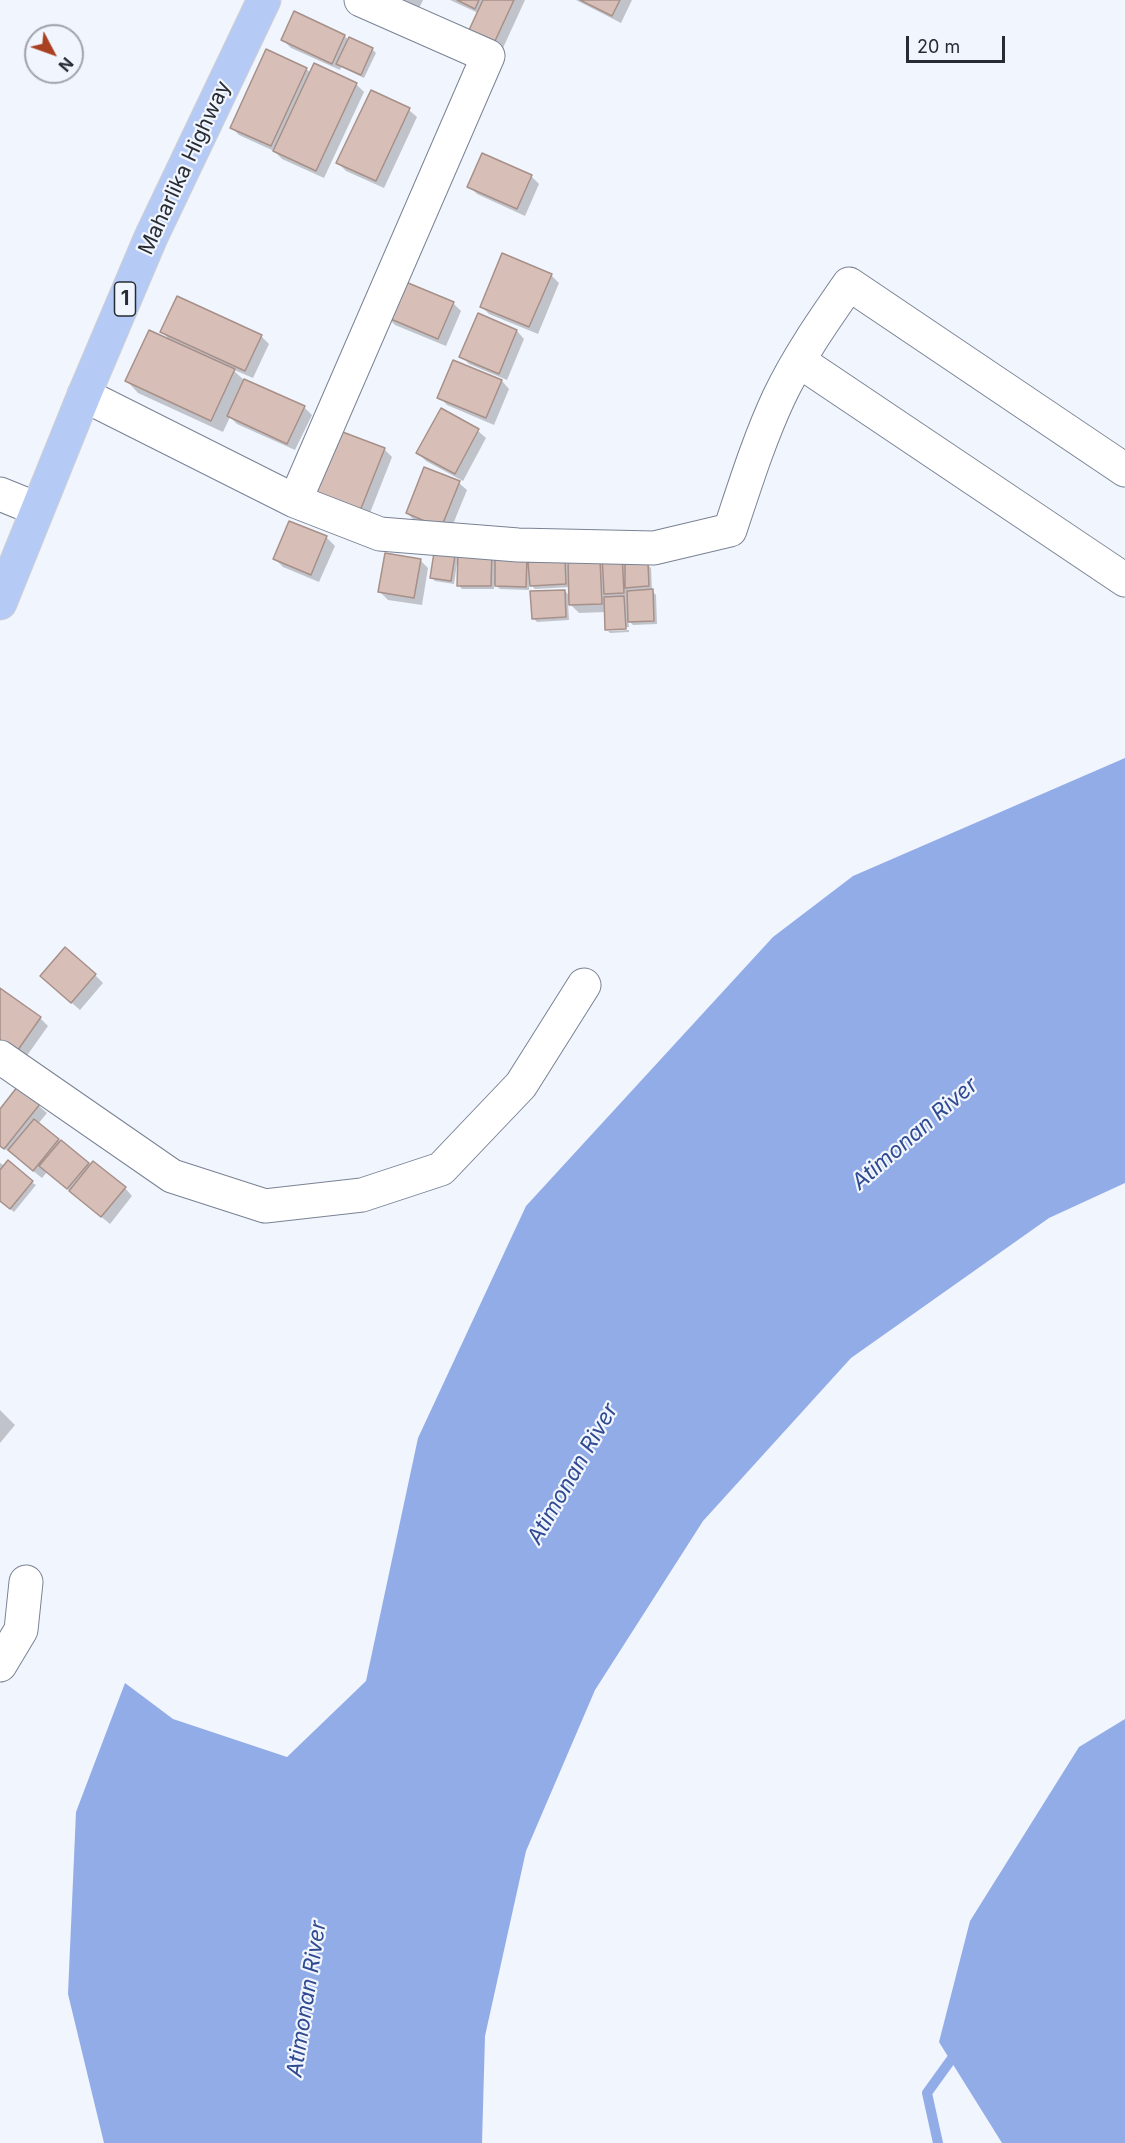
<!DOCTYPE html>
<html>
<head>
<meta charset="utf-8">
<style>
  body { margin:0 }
  #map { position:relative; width:1125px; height:2143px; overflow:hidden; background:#f1f5fd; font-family:Inter,sans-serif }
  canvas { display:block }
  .north { position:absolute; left:24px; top:24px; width:60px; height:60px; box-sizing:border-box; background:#f1f5fd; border:2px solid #a0a4ac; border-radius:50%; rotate:131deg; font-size:16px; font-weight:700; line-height:24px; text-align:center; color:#272b32 }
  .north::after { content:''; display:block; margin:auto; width:21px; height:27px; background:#a84021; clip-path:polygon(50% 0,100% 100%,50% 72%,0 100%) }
  .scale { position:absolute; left:906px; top:36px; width:99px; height:27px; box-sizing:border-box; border:3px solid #272b32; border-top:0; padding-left:8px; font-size:18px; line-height:21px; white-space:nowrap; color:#272b32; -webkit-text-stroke:4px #f1f5fd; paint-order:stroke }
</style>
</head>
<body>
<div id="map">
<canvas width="1125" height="2143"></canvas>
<div class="north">N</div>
<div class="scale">20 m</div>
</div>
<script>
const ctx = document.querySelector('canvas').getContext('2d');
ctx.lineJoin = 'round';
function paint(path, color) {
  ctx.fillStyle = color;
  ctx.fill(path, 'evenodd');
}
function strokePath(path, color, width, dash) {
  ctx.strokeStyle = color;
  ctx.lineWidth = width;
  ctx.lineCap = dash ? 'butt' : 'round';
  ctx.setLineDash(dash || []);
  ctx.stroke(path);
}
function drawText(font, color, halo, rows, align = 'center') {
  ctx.font = font + ' Inter,sans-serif';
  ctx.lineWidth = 4.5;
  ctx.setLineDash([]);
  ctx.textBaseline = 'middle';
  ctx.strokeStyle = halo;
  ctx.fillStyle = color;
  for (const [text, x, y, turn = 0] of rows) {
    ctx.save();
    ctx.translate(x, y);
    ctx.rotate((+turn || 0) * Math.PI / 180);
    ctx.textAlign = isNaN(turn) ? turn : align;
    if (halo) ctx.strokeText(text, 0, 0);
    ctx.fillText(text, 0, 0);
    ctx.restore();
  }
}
paint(new Path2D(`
  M1125,758V1183L1049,1218L851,1358L703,1521L595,1690L526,1851L485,2036L482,2143H104L68,1994L76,1812L125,1683L173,1719L287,1757L366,1681L418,1438L526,1206L773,937L853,876Z
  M1125,1719V2143H1002L939,2042L970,1921L1079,1747Z`), '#92ace8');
paint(new Path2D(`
  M355,0H423L411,26Z
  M450,0H525L503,48L478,37V13Z
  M576,0H632L621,23Z
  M295,13L345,36L348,40L349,39L372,49L376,53L364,78L341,67L340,70L291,48L283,40Z
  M306,69L311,73L356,84L364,92L324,178L282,159L274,151L239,135L231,127Z
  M409,110L417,117L384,188L346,171L338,163Z
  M531,176L539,184L525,216L477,194L469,186Z
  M551,275L559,283L538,334L489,314L481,306Z
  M453,303L461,311L446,346L395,325L387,317Z
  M517,331L524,339L507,380L469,364L461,356Z
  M162,332L261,336L269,344L253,378L232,369L244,380L304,407L312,415L295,450L237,424L230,417L223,432L138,393L127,381L171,341Z
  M454,362L502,381L509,389L494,425L447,405L439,397Z
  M442,410L478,431L486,438L463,481L426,461L418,453Z
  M384,449L392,457L366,523L323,507Z
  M459,483L467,490L449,534L415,521L407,513Z
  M290,523L327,538L335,546L319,582L283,567L275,559Z
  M437,542L530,561V563L565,562L570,567L600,561L604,566L625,558L626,565L647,564L651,568L652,591L656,595L657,624L633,625L628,620L629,627L608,628V631L606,612L579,613L568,602L569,620L537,622L533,618L565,591L571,597L570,587L535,589L529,583V590L500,589L494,584V589H462L459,585V564L457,563L454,584L435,581L432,578Z
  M420,560L428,568L422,605L388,600L380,592Z
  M629,630V632L610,633L608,631Z
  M95,975L103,983L80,1010L50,984Z
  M0,989L40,1018L48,1026L21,1064Z
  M18,1088L47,1113L38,1124L91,1166L125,1188L132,1196L110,1224L47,1172L42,1178L0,1145V1111Z
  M0,1163L36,1185L14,1212L0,1200Z
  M0,1410L15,1425L0,1443Z`), '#0003');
strokePath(new Path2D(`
  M938,2143L927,2093L958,2050`), '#92ace8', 10);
const building = new Path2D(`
  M457,0H479L475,9Z
  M483,0H514L495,41L469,30Z
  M580,0H620L612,16Z
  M294,11L345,35L332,64L281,40Z
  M349,37L373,48L361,75L336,64Z
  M266,49L307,68L271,146L230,128Z
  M314,63L357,83L316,171L273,151Z
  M371,90L410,108L376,181L336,163Z
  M482,153L532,175L517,209L467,187Z
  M502,253L552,274L529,327L480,307Z
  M401,280L454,302L438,339L386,317Z
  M177,296L262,335L245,371L160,332Z
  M478,313L517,330L499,374L459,357Z
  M149,330L235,369L211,421L125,381Z
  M453,360L502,380L486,418L437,398Z
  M244,379L305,406L287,444L227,416Z
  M441,408L479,429L455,474L416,453Z
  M340,431L385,448L358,516L314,499Z
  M424,467L460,481L441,528L406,513Z
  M289,521L327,536L311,575L273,559Z
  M436,540L457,543L451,581L430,578Z
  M458,551H492L491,586H457Z
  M385,553L421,559L414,598L378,592Z
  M622,553L624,593L604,594L602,554Z
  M495,556H527L526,587L495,586Z
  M600,559L602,604L569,605L568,560Z
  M565,560L566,584L530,586L528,562Z
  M648,563L649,586L625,588V564Z
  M653,589L654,621L628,622L627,591Z
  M565,590L566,617L532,619L530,591Z
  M624,596L626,629L605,630L604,597Z
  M65,947L96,974L71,1003L40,976Z
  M0,988L41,1017L13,1057L0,1048Z
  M18,1086L40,1104L4,1149L0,1146V1109Z
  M34,1119L59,1139L33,1171L8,1150Z
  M61,1140L89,1163L67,1189L39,1166Z
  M8,1160L33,1181L10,1209L0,1201V1170Z
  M93,1161L126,1187L101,1217L69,1191Z`);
paint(building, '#d7bfb7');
strokePath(building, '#a79089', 1.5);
const minor = new Path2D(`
  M799,361L1125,580
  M84,395L295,501L380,534L518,545L654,548L730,530C745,485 759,440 779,397C798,357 824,320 849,284L1125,470
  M0,494L37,509
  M295,501L488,56L361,0
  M0,1057L172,1176L265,1206L362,1195L441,1169L521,1085L584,985
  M0,1665L21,1630L26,1582`);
const highway = new Path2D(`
  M0,603L84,395L151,237L264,0`);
strokePath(minor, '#798294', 35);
strokePath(highway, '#cfd0d2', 35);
strokePath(minor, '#fff', 33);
strokePath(highway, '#b6caf6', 33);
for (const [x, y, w] of [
  [125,299,21]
]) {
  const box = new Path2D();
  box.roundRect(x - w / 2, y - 17, w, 34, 4.5);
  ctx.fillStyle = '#f1f5fd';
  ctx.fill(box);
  strokePath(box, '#272b32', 1.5);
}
drawText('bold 20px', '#272b32', null, [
  ["1",125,299]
]);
drawText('21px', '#272b32', '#f1f5fd', [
  ["Maharlika Highway",185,168,-65]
]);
drawText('italic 22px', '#2f4a91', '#f1f5fd', [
  ["Atimonan River",915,1134,-41],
  ["Atimonan River",573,1474,-60],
  ["Atimonan River",307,1999,-81]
]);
</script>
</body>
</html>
